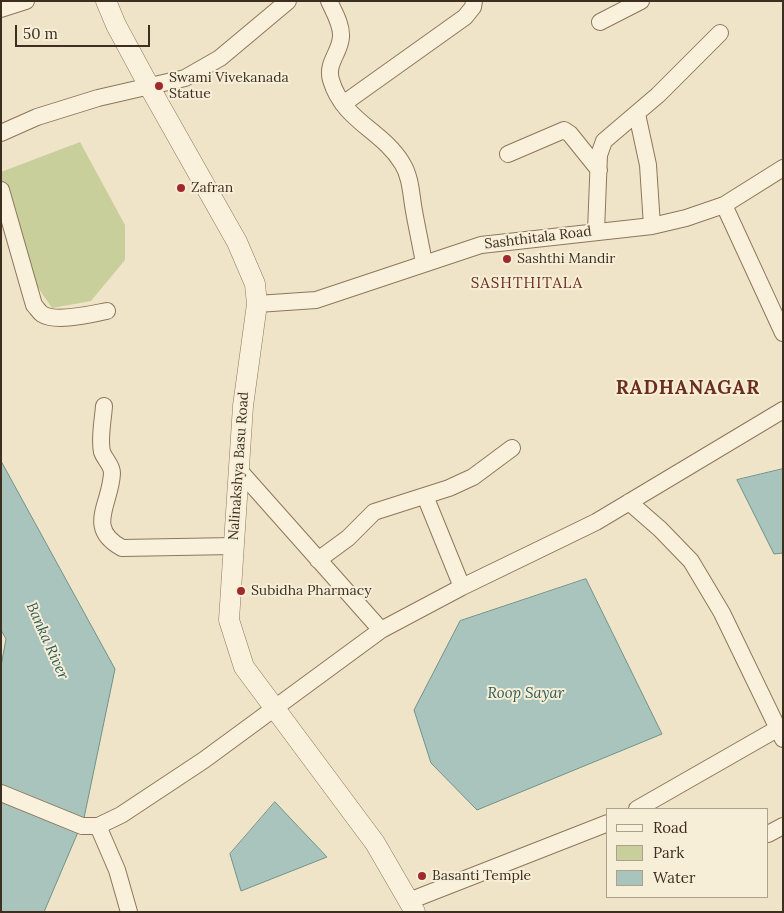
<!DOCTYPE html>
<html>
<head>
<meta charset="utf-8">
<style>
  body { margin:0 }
  #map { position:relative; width:784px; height:913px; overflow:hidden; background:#f0e4c8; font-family:Lora,serif }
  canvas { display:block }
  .frame { position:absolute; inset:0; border:2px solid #3d2e20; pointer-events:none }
  .legend { position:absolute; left:606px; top:808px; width:162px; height:90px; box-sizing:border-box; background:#f7eed8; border:1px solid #ada18e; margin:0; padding:6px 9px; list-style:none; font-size:15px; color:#3d2e20 }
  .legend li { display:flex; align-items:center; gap:10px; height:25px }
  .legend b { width:25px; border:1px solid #ada18e }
  .scale { position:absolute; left:15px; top:25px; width:135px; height:22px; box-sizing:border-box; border:2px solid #3d2e20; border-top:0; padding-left:6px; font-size:15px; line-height:18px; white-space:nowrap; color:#3d2e20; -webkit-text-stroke:4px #f7eed8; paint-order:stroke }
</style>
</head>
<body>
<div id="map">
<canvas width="784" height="913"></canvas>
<div class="frame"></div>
<ul class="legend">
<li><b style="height:6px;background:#faf1dc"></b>Road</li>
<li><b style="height:14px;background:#c9cf9b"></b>Park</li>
<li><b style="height:14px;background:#a9c4bc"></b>Water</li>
</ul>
<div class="scale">50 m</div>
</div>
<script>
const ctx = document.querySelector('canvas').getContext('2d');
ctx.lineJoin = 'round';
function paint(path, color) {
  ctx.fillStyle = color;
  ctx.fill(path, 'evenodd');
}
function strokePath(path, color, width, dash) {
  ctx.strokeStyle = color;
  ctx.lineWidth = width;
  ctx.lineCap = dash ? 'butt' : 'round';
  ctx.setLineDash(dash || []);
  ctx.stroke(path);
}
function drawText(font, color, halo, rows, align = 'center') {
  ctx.font = font + ' Lora,serif';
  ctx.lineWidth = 4;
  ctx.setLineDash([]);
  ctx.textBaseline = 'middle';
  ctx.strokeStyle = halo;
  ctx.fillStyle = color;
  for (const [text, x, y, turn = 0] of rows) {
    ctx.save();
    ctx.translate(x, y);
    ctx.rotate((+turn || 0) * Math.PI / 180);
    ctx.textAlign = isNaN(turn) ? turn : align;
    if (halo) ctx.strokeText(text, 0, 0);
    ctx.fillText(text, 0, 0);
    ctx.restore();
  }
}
paint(new Path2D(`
  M80,142L125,225V260L91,301L52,308L20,261L1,215V172Z`), '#c9cf9b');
const water = new Path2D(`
  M1,461L115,669L84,818L44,912H1V666L6,639L1,630Z
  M783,469V553L774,554L737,480Z
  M586,579L662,734L477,810L431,763L414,710L460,621Z
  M275,802L327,857L241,891L230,854Z`);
paint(water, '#a9c4bc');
strokePath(water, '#6f938a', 1);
const minor = new Path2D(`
  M329,1C334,12 342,25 341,37C340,53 326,63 331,80C343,121 382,130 402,163C411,177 411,195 414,211C417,228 421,246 424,263
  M1,9L26,1
  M600,22L641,1
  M343,104L465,17L473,7L474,1
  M637,114L648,165L652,226
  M1,133L37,117L98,98L185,78L220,58L288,1
  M508,154L564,130L570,134L599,170
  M1,190L34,305C37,308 39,312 42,314C56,323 91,314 107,311
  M724,205L783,333
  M596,231L599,155L604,141L658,95L720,33
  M257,304L316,300L481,245L652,226L686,218L724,205L783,168
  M104,406C103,420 99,439 102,452C105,460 112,465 112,473C111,504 85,528 122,548L233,546
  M238,469L381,630
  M425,496L462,587
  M629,502L660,529L691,561L722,613L783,739
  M318,560L348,538L374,512L449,488L473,477L512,448
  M1,793L82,826H98L121,815L204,760L381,630L462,587L596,522L783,410
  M637,809L777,729
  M98,826L117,870L129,912
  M768,834L783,826
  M409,901L608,823`);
const tertiary = new Path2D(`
  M106,1L116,25L150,88L237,242L255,284L257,304L243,406L229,620L244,667L375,843L415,912`);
strokePath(minor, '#8d765c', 18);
strokePath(tertiary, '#8d765c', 21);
strokePath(minor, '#faf1dc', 16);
strokePath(tertiary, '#faf1dc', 20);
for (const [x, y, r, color] of [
  [159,86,5,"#9e2a2b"],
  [181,188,5,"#9e2a2b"],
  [507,259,5,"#9e2a2b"],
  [241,591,5,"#9e2a2b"],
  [422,876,5,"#9e2a2b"]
]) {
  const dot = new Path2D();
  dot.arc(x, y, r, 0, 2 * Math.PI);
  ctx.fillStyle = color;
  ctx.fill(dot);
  strokePath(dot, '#f7eed8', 2);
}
drawText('14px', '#3d2e20', '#f7eed8', [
  ["Swami Vivekanada",169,78],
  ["Statue",169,94],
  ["Zafran",191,188],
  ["Sashthi Mandir",517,259],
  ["Subidha Pharmacy",251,591],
  ["Basanti Temple",432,876]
], 'left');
drawText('14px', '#3d2e20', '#f7eed8', [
  ["Sashthitala Road",538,238,-7],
  ["Nalinakshya Basu Road",239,466,-86]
]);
ctx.letterSpacing = '1px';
drawText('15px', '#6b2e1e', '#f7eed8', [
  ["SASHTHITALA",527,284]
]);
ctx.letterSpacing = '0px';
drawText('italic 15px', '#2f5d5a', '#f7eed8', [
  ["Banka River",47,641,66],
  ["Roop Sayar",526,694]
]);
ctx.letterSpacing = '1px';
drawText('bold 19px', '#6b2e1e', '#f7eed8', [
  ["RADHANAGAR",688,389]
]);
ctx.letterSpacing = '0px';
</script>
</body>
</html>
